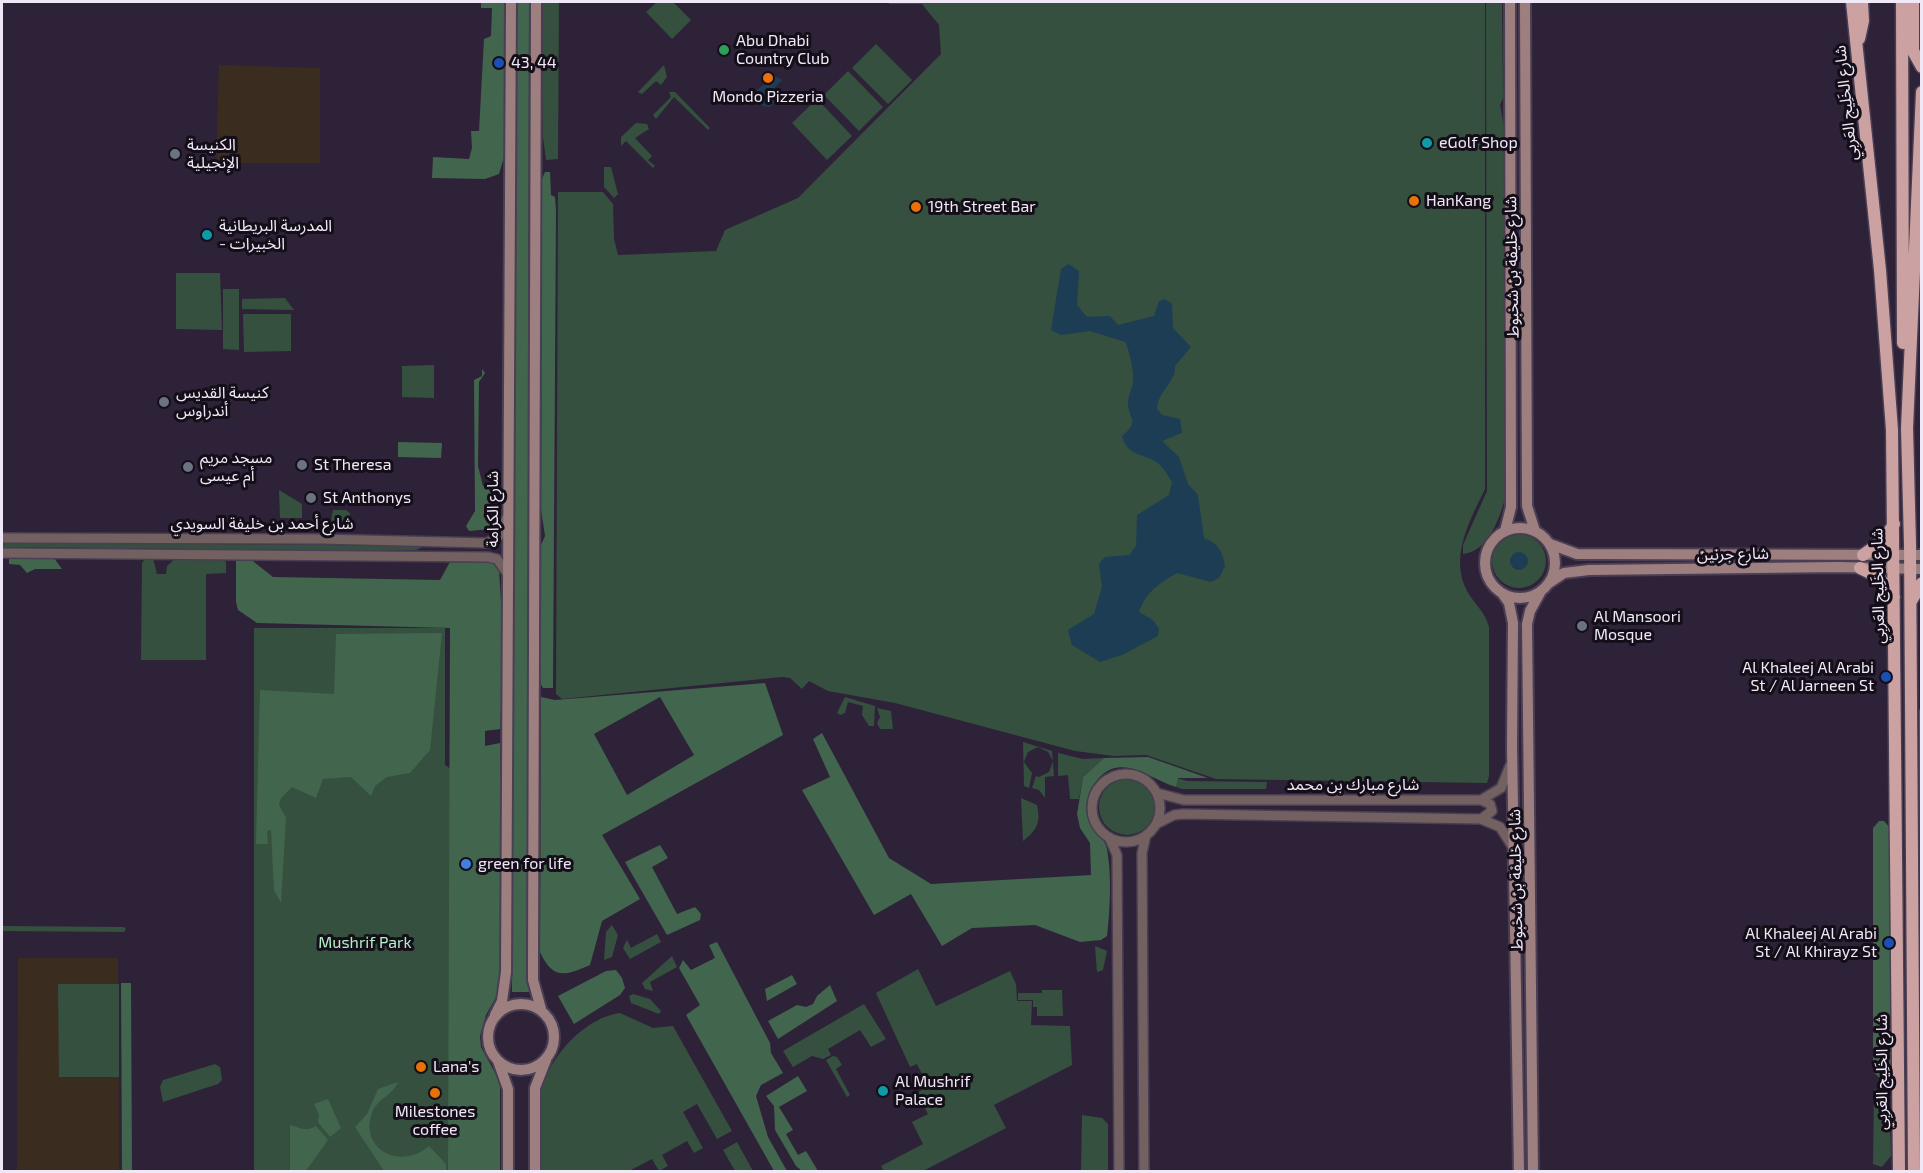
<!DOCTYPE html>
<html>
<head>
<meta charset="utf-8">
<style>
  body { margin:0 }
  #map { position:relative; width:1923px; height:1173px; overflow:hidden; background:#2e2238; font-family:"Exo 2",sans-serif }
  canvas { display:block }
  .frame { position:absolute; inset:0; border:3px solid #f0e8f7; pointer-events:none }
</style>
</head>
<body>
<div id="map">
<canvas width="1923" height="1173"></canvas>
<div class="frame"></div>
</div>
<script>
const ctx = document.querySelector('canvas').getContext('2d');
ctx.lineJoin = 'round';
function paint(path, color) {
  ctx.fillStyle = color;
  ctx.fill(path, 'evenodd');
}
function strokePath(path, color, width, dash) {
  ctx.strokeStyle = color;
  ctx.lineWidth = width;
  ctx.lineCap = dash ? 'butt' : 'round';
  ctx.setLineDash(dash || []);
  ctx.stroke(path);
}
function drawText(font, color, halo, rows, align = 'center') {
  ctx.font = font + ' "Exo 2","Noto Sans Arabic",sans-serif';
  ctx.lineWidth = 6;
  ctx.setLineDash([]);
  ctx.textBaseline = 'middle';
  ctx.strokeStyle = halo;
  ctx.fillStyle = color;
  for (const [text, x, y, turn = 0] of rows) {
    ctx.save();
    ctx.translate(x, y);
    ctx.rotate((+turn || 0) * Math.PI / 180);
    ctx.textAlign = isNaN(turn) ? turn : align;
    if (halo) ctx.strokeText(text, 0, 0);
    ctx.fillText(text, 0, 0);
    ctx.restore();
  }
}
paint(new Path2D(`
  M219,65L320,68V163H216Z
  M18,958H118L119,1171L17,1172Z`), '#3b2c20');
paint(new Path2D(`
  M541,2H559L558,159L546,160L543,137Z
  M657,2H673L691,20L672,39L646,12Z
  M889,2H1485V489C1470,520 1449,557 1467,591C1474,604 1485,611 1489,627V776L1487,783L1216,779L1146,755L1114,756L1075,751L895,703L828,691L809,681L802,689L790,678L782,677L562,699L556,694L558,192H603L613,204L614,239L618,255L716,251L725,230L798,198L941,54L939,25L922,4H889Z
  M1486,2H1502L1503,98L1500,105L1505,132L1504,502C1498,523 1486,552 1463,554V545L1487,491Z
  M876,44L912,80L888,104L852,68Z
  M664,65L667,77L661,85L656,81L642,94L638,92Z
  M848,71L883,107L859,131L824,95Z
  M669,92H675L710,128L708,130L674,97L656,119L653,115L671,97Z
  M817,99L852,136L827,160L792,123Z
  M636,123L647,124L649,129L635,138L652,156L648,160L655,166L653,168L626,141L621,146V137Z
  M604,167H611L618,194L614,198L604,187Z
  M176,273H220L222,330L176,329Z
  M223,289H239V350L223,349Z
  M285,298L294,310L242,309V299Z
  M243,314H291V351L244,352Z
  M434,365V398L402,397V366Z
  M279,490L302,504V518H280Z
  M333,510H346L350,513L349,523L341,530L330,526Z
  M1492 561a27 27 0 1 1 54 0a27 27 0 1 1-54 0Z
  M6,542L425,546L416,550L369,551L2,547V543Z
  M153,558L157,574H166L167,566L176,558L222,559L226,562V573L206,574V660H141L142,563L144,560Z
  M254,628H445V765L478,787L475,1171L254,1172Z
  M845,697L875,706L874,726H869L862,715L863,706L848,702L845,713L840,715L837,713Z
  M877,708L891,711L893,729H880L877,723L880,717Z
  M1023,742L1052,751L1054,776L1045,777V798L1039,790L1032,788L1036,776L1039,777L1049,772L1053,761L1048,752L1038,747L1028,752L1024,762L1032,773L1029,788L1024,786Z
  M1058,753L1083,759L1104,758L1083,777L1079,799H1070L1068,775L1058,776Z
  M1177,778L1187,781L1267,782L1266,789H1182L1176,787Z
  M1099 807a28 28 0 1 1 56 0a28 28 0 1 1-56 0Z
  M1021,798L1037,805C1041,823 1037,830 1023,841Z
  M612,925L618,935L612,957L604,960L606,932Z
  M2,926L124,927L126,929L124,932L2,931Z
  M657,934L661,942L630,959L623,948L627,940L631,948Z
  M1095,946L1107,951L1103,970L1097,972Z
  M672,956L677,967L650,982L653,991L645,989L642,983Z
  M918,969L936,1006L1010,971L1016,984L1017,1001H1032L1031,1025L1070,1026L1072,1065L994,1105L1006,1128L923,1171H884L881,1166L923,1144L912,1122L928,1114L917,1093L928,1086L917,1064L910,1067L876,993Z
  M58,984H119V1077H59Z
  M1042,990H1062L1063,1016H1037V1007H1033V1000H1018V993H1042Z
  M633,994L650,999L661,1011L659,1014L631,1003L629,996Z
  M864,1004L886,1039L871,1047L860,1030L828,1049L831,1055L823,1059L812,1056L793,1067L783,1051Z
  M620,1013L653,1028L673,1026L732,1131L717,1139L697,1104L683,1112L703,1148L694,1153L687,1141L662,1155L668,1166L659,1171L652,1159L629,1171H541C541,1150 537,1105 542,1087C552,1054 585,1018 620,1013Z
  M833,1056L837,1057L842,1065L836,1069L850,1095L847,1097L826,1060Z
  M215,1064L220,1067L222,1080L218,1084L163,1102L160,1087L163,1080Z
  M1874,1089L1889,1094L1891,1156L1882,1167L1873,1164Z
  M1082,1115L1102,1118L1108,1124V1171H1081Z
  M737,1142L753,1171H735L723,1150Z`), '#35503e');
paint(new Path2D(`
  M481,2H504V157L499,174L485,179L432,178L433,157L469,159L472,148L471,131H479L484,39L491,36L492,8H481Z
  M515,2H529L527,976L530,992H512Z
  M545,172H550L551,195L555,197L556,211L553,688H543C533,671 540,572 540,547L545,536L541,509L542,179Z
  M482,369L485,373L479,382L478,466L483,486L496,487L497,525L490,529L469,531L466,526L475,511L474,380L482,376Z
  M398,442L442,443L441,458L398,457Z
  M236,557L249,558L273,577L440,580L451,560L492,561L499,569L504,651L500,729L485,731V746L500,743V777L503,781L499,982V992L486,1015L480,1036L481,1047L500,1082V1171H448L450,628L257,623L238,610L236,602Z
  M9,558H54L62,569H35L27,573L20,565L9,564Z
  M442,633L430,750L410,773L387,777L375,786L371,796L351,777L323,779L316,798L292,787L281,798L279,805L286,818L281,903L274,890L271,830L267,831L268,844H256L260,690L334,694L336,634Z
  M765,683L783,735L602,835L640,899L602,921L590,965C565,976 553,980 540,952L541,697L555,700ZM660,697L694,755L627,795L594,734Z
  M1921,705L1922,1171L1921,1172L1919,711Z
  M822,733L889,858L931,884L1091,875L1090,843L1080,828L1077,814L1083,777L1104,758L1148,757L1208,778H1178L1176,787C1145,777 1117,748 1092,787C1087,795 1085,809 1088,818C1092,829 1105,837 1107,849C1112,876 1110,910 1107,936L1101,940L1080,942L1035,925L972,928L942,946L911,894L874,915L802,790L830,777L813,739Z
  M1879,821H1884L1892,830V1068L1887,1078H1880L1873,1072V828Z
  M660,845L668,858L652,867L677,914L695,907L701,914L700,920L667,935L625,862Z
  M717,942L770,1043L771,1053L783,1073L761,1085L756,1096L768,1137L787,1171H774L686,1015L700,1005L679,968L683,960L691,970L715,958L709,945Z
  M616,970L622,978L625,988L620,995L574,1024L558,996L606,971Z
  M792,975L797,984L767,1001L765,989Z
  M121,983H131L132,1171H122Z
  M830,985L837,1001L778,1039L768,1021L797,1005L806,1007L813,1004L817,996Z
  M798,1076L807,1091L779,1107L793,1130L786,1134L798,1155L806,1151L818,1171H802L796,1166L775,1130L774,1106L766,1096Z
  M398,1082C392,1096 377,1099 372,1113C359,1149 400,1171 429,1146L446,1164V1171H384L355,1127L367,1114L378,1089Z
  M328,1099L341,1128L330,1137L318,1122L319,1115L314,1104Z
  M290,1125C301,1128 305,1132 316,1126L328,1140L306,1171H290Z`), '#42654e');
paint(new Path2D(`
  M775,76L782,80L775,87L778,99L770,107L763,106L756,101L757,90L763,85H771Z
  M1069,264L1079,271L1077,305L1087,317L1110,316L1118,325L1154,316L1159,301L1165,299L1172,304L1173,328L1191,347L1175,366C1176,383 1157,392 1157,409L1162,415L1180,419L1182,433L1162,441L1179,457L1188,484L1198,495L1204,538C1219,544 1222,551 1225,566L1219,578L1211,582L1177,573C1158,584 1146,592 1139,612L1153,620L1159,629L1158,636L1122,655L1100,662L1072,645L1068,630L1094,614L1102,587L1099,564L1105,557L1129,555L1136,546L1137,515L1169,495L1172,482C1168,476 1163,466 1156,462C1142,453 1127,456 1122,436C1141,420 1128,420 1128,402C1128,396 1132,389 1133,383C1135,376 1129,348 1125,342L1090,331L1061,335L1051,330L1061,269Z
  M1510 561a9 9 0 1 1 18 0a9 9 0 1 1-18 0Z`), '#1d3d54');
const tertiary = new Path2D(`
  M2,538L321,539L487,543L499,536L506,519
  M2,553L488,557L497,559L507,573
  M1092 808a34 34 0 1 1 68 0a34 34 0 1 1-68 0Z
  M1157,793L1184,800H1481L1501,788L1510,766
  M1481,819L1492,811L1490,804L1481,800
  M1156,824L1174,815L1183,814L1481,819L1500,827L1514,849
  M1109,837L1117,855L1119,1172
  M1144,1172L1142,853L1146,835`);
const secondary = new Path2D(`
  M536,2L533,962V980L541,1009
  M1525,2L1527,506L1535,531
  M1485 563a35 35 0 1 1 70 0a35 35 0 1 1-70 0Z
  M1505,531L1511,507L1510,2
  M1550,544L1577,554L1922,555
  M1549,583L1564,573L1589,570L1838,567L1922,569
  M1502,593L1509,603L1513,623L1512,746L1519,1172
  M488 1037a33 33 0 1 1 66 0a33 33 0 1 1-66 0Z
  M495,1015L502,1001L506,972L511,2
  M498,1061L508,1089V1172
  M535,1172V1088L546,1060
  M1533,1172L1527,624L1530,611L1541,591`);
const trunk = new Path2D(`
  M1852,2L1880,270L1892,430L1899,1172
  M1902,2L1903,343
  M1913,2V51L1922,67
  M1859,39L1863,21L1862,2
  M1863,555L1883,541L1894,524
  M1860,568L1879,577L1894,597
  M1911,601L1922,583
  M1914,1172L1910,544L1907,428L1922,92`);
strokePath(tertiary, '#493e53', 12);
strokePath(secondary, '#493e53', 14);
strokePath(trunk, '#493e53', 15);
strokePath(tertiary, '#736060', 9);
strokePath(secondary, '#9d7f7f', 10);
strokePath(trunk, '#cca1a2', 12);
for (const [x, y, r, color] of [
  [724,50,6,"#2e9e5b"],
  [499,63,6,"#1a4fb4"],
  [768,78,6,"#e8710a"],
  [1427,143,6,"#0f9aa8"],
  [175,154,6,"#6b7280"],
  [1414,201,6,"#e8710a"],
  [916,207,6,"#e8710a"],
  [207,235,6,"#0f9aa8"],
  [164,402,6,"#6b7280"],
  [302,465,6,"#6b7280"],
  [188,467,6,"#6b7280"],
  [311,498,6,"#6b7280"],
  [1582,626,6,"#6b7280"],
  [1886,677,6,"#1a4fb4"],
  [466,864,6,"#3f7fe0"],
  [1889,943,6,"#1a4fb4"],
  [421,1067,6,"#e8710a"],
  [883,1091,6,"#0f9aa8"],
  [435,1093,6,"#e8710a"]
]) {
  const dot = new Path2D();
  dot.arc(x, y, r, 0, 2 * Math.PI);
  ctx.fillStyle = color;
  ctx.fill(dot);
  strokePath(dot, '#140e18', 2);
}
drawText('16px', '#f0e8f7', '#140e18', [
  ["Abu Dhabi",736,41],
  ["Country Club",736,59],
  ["43, 44",511,63],
  ["Mondo Pizzeria",768,97,"center"],
  ["eGolf Shop",1439,143],
  ["الكنيسة",187,145],
  ["الإنجيلية",187,163],
  ["HanKang",1426,201],
  ["19th Street Bar",928,207],
  ["المدرسة البريطانية",219,226],
  ["- الخبيرات",219,244],
  ["كنيسة القديس",176,393],
  ["أندراوس",176,411],
  ["مسجد مريم",200,458],
  ["أم عيسى",200,476],
  ["St Theresa",314,465],
  ["St Anthonys",323,498],
  ["Al Mansoori",1594,617],
  ["Mosque",1594,635],
  ["Al Khaleej Al Arabi",1874,668,"right"],
  ["St / Al Jarneen St",1874,686,"right"],
  ["green for life",478,864],
  ["Al Khaleej Al Arabi",1877,934,"right"],
  ["St / Al Khirayz St",1877,952,"right"],
  ["Lana's",433,1067],
  ["Al Mushrif",895,1082],
  ["Palace",895,1100],
  ["Milestones",435,1112,"center"],
  ["coffee",435,1130,"center"]
], 'left');
drawText('16px', '#f0e8f7', '#140e18', [
  ["شارع الخَلِيج العَربِي",1846,103,-96],
  ["شارع خليفة بن شخبوط",1512,267,-91],
  ["شارع الكرامة",493,509,-90],
  ["شارع أحمد بن خليفة السويدي",262,524],
  ["شارع جرنين",1733,554,-1],
  ["شارع الخَلِيج العَربِي",1878,586,-91],
  ["شارع مبارك بن محمد",1353,785],
  ["شارع خليفة بن شخبوط",1516,880,-91],
  ["شارع الخَلِيج العَربِي",1882,1072,-90]
]);
drawText('16px', '#b3f0c7', '#140e18', [
  ["Mushrif Park",365,943]
]);
</script>
</body>
</html>
